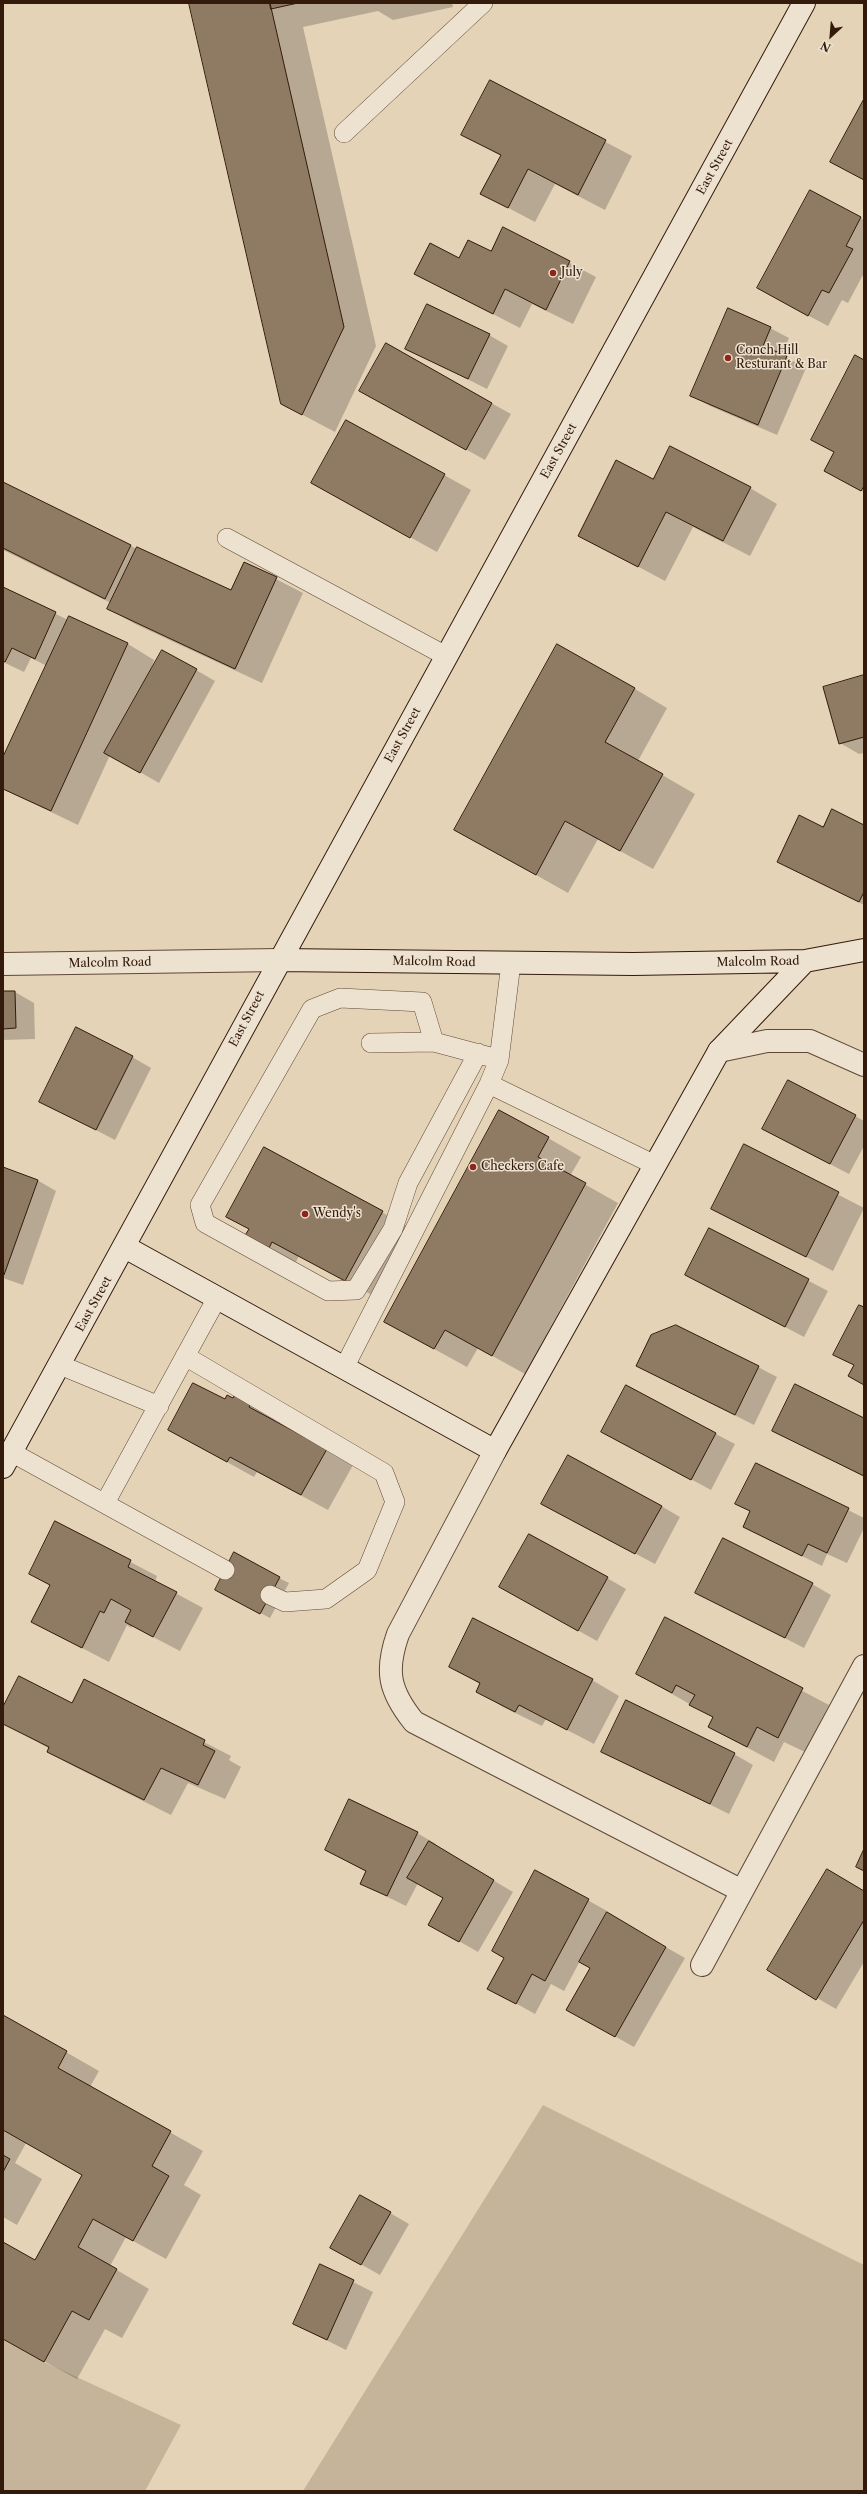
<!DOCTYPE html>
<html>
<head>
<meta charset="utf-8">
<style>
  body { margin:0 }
  #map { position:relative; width:867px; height:2494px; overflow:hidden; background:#e4d3b7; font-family:"Libre Caslon Text",serif }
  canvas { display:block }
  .frame { position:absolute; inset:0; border:4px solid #331a0b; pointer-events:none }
  .north { position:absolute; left:811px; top:16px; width:40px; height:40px; -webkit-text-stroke:3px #ede2d0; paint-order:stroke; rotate:206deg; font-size:11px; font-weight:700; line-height:16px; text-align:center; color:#331a0b }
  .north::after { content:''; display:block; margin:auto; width:14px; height:18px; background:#331a0b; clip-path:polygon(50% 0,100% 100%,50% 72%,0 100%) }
</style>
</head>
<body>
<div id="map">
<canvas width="867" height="2494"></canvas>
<div class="frame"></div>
<div class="north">N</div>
</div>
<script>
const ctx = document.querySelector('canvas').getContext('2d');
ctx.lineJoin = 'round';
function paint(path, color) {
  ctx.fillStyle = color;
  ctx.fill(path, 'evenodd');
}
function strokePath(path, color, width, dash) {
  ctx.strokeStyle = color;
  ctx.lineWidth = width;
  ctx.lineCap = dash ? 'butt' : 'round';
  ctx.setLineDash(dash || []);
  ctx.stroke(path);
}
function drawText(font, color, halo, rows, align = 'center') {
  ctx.font = font + ' "Libre Caslon Text",serif';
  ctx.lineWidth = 3;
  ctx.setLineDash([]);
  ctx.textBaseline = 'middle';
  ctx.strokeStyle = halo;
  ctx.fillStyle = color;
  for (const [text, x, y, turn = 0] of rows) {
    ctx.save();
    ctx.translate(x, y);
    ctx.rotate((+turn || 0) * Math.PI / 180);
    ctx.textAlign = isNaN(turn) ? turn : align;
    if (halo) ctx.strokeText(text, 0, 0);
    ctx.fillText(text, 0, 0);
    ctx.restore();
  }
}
paint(new Path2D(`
  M543,2105L864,2265V2491H303Z
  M3,2339L44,2362L181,2425L145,2491H3Z`), '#c6b49a');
paint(new Path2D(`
  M190,3H452L453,7L393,20L378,11L303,27L376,346L335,432L282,404Z
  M490,81L632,156L605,210L555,184L535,222L482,194L501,156L463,135Z
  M810,191L864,220V273L848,303L842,300L828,326L777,299Z
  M504,228L596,277L573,324L532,304L520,328L415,274L491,253Z
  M770,328L789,338L782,355L806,368L777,435L710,406L691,395Z
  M489,335L508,346L487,389L407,349Z
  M386,345L511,414L485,460L379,401Z
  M864,361V492L851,486Z
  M347,421L471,490L437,552L339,498Z
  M653,480L750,488L777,504L750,556L693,527L665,581L579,535Z
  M3,483L137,549L232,591L245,563L303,593L262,683L135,624L109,609L111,603L3,550Z
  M3,588L68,620L69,617L128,644L154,660L149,675L196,670L215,681L159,783L110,755L78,825L3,789V760L47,666L31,658L24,672L3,662Z
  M864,676V753L859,754L840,743Z
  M635,689L667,708L638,761L695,794L653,869L598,839L568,893L488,848Z
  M864,826V905L778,861L824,828Z
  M3,992H15L34,1003L35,1039L3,1040Z
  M132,1057L151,1068L115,1140L40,1101Z
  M855,1116L864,1121V1146L849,1174L763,1129Z
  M548,1138L581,1157L570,1176L618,1203L525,1374L478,1348L467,1367L385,1322Z
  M744,1146L864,1208L833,1271L712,1208Z
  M264,1148L409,1227L372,1295L299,1256L295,1264L272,1252L250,1229Z
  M3,1168L37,1180L56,1191L23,1285L3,1278Z
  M709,1229L828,1291L804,1337L686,1275Z
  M637,1366L758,1367L777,1377L754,1425Z
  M626,1387L735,1444L711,1490L622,1442Z
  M236,1393L278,1417L275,1422L353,1465L328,1510L257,1472L254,1477L169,1430L225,1401L233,1399Z
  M864,1419V1477L773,1430Z
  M756,1464L864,1518V1528L847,1563L827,1554L822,1566L744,1527L751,1512L737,1504Z
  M542,1504L661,1506L680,1517L655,1564Z
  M56,1523L157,1576L155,1582L203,1608L180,1651L132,1626L131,1628L127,1625L109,1662L32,1622L51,1586L30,1574Z
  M279,1578L289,1583L270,1618L226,1595Z
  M607,1578L626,1589L597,1641L519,1598Z
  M812,1584L831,1595L804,1648L697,1593Z
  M666,1619L829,1705L805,1752L784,1742L774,1762L709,1727L714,1718L637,1674Z
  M450,1667L592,1680L619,1696L594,1744L546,1719L542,1726L503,1707L477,1691L480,1684Z
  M84,1680L231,1756L229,1760L241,1767L225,1799L188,1783L171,1815L75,1767L48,1752L50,1749L3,1723V1710L72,1704Z
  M602,1751L734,1754L753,1765L729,1814Z
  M417,1833L436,1844L435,1846L513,1892L478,1952L429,1924L444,1898L418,1883L406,1906L361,1884L367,1872L326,1850Z
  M536,1871L607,1911L606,1913L685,1958L634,2047L568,2010L591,1968L580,1961L564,1991L551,1984L535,2014L508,1999L505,1958Z
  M864,1892V1962L836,2009L769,1970Z
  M3,2016L99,2071L90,2087L203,2151L184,2185L201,2195L166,2259L126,2237L110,2266L149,2289L122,2338L105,2329L77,2379L3,2339V2244L36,2261L84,2175L26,2143L15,2163L42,2179L17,2225L3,2217Z
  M361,2196L409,2224L380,2275L332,2248Z
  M321,2266L373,2292L346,2350L294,2324Z`), '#0003');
const building = new Path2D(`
  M189,3H270L344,327L302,415L281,404Z
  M270,3H298L271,9Z
  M490,80L606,140L578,195L528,169L508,208L480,194L501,155L461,135Z
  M864,99V180L830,162Z
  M810,190L861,217L846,246L853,249L829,293L822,290L808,316L757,288Z
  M503,227L570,261L546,310L505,289L493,314L414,274L430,243L459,258L468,240L491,251Z
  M427,304L490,334L468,379L405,349Z
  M728,308L771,327L763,346L787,356L758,425L690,396Z
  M386,343L492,403L466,450L359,391Z
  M855,355L864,360V486L861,491L824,471L834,452L811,440Z
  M346,420L445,474L410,538L311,483Z
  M670,446L751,487L723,541L666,512L638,567L578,536L616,460L653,479Z
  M3,482L131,545L105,599L3,548Z
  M137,547L231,590L244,562L277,577L235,669L107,609Z
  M3,587L56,612L35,659L12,648L5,662L3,661Z
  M69,616L128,643L51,811L3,789V757Z
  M557,644L635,688L605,742L663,774L620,851L565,821L536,875L454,830Z
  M162,650L197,669L140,773L104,753Z
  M864,675V737L839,744L823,687Z
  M832,809L864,825V892L859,902L777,862L799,815L823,827Z
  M3,991H15L16,1028L3,1029Z
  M76,1027L133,1056L96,1130L39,1102Z
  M788,1080L856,1115L830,1164L762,1129Z
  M499,1110L549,1137L538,1157L586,1183L492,1356L445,1330L434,1349L384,1322Z
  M744,1144L839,1192L806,1257L711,1209Z
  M264,1147L383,1211L345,1281L272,1242L268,1250L244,1237L249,1229L226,1217Z
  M3,1167L38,1180L4,1275L3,1274Z
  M709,1228L809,1279L785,1327L685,1275Z
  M859,1305L864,1307V1385L848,1376L854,1365L833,1355Z
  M676,1325L759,1366L735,1415L636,1366L651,1335Z
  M193,1383L225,1399L227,1395L233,1398L236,1392L252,1401L249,1407L327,1449L301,1495L230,1457L227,1462L168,1430Z
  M795,1384L864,1418V1476L772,1431Z
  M626,1385L716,1433L691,1480L601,1432Z
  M568,1455L662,1506L635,1554L541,1504Z
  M756,1463L849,1508L827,1553L808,1544L802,1556L743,1527L750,1511L735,1504Z
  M55,1521L131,1560L128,1567L177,1592L153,1637L125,1622L131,1610L111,1599L104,1613L100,1611L82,1648L31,1622L50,1585L29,1574Z
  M529,1534L608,1577L578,1631L499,1587Z
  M723,1538L813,1583L785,1638L695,1593Z
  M234,1552L280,1577L260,1614L215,1590Z
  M665,1617L803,1688L778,1738L757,1727L747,1747L708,1727L713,1717L689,1705L695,1695L676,1685L672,1693L636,1674Z
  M473,1618L593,1679L567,1730L519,1705L515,1712L476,1692L480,1683L449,1667Z
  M19,1676L72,1703L84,1679L205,1740L203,1745L215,1751L198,1785L161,1768L144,1800L47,1752L49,1747L3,1724V1707Z
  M626,1700L735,1753L710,1804L601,1752Z
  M349,1799L418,1832L387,1896L360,1884L366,1871L325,1850Z
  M429,1841L494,1880L459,1942L428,1925L443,1898L407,1878Z
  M864,1849V1871L856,1867Z
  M827,1869L864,1891V1920L816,2000L767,1970Z
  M535,1870L589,1899L545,1981L532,1974L516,2004L487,1989L504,1958L492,1951Z
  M607,1912L666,1947L615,2037L566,2010L590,1968L579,1962Z
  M3,2015L67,2051L58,2068L171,2131L152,2166L169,2176L133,2241L93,2219L78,2247L117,2269L89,2320L72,2311L44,2362L3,2339V2242L35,2260L82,2175L3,2130Z
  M3,2155L10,2159L3,2172Z
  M360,2195L391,2212L361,2265L330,2248Z
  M320,2264L354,2280L327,2340L293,2324Z`);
paint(building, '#8f7a64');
strokePath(building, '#331a0b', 1);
const lane = new Path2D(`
  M344,133L483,3
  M227,538L446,656
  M434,1042L422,1002L340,998L312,1009L200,1205L205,1223L328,1291L356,1290L393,1229L408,1183L478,1053
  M371,1043L434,1042L490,1057
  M489,1084L655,1165
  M185,1356L384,1473L395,1502L367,1570L326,1599L285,1602L270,1595
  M60,1365L159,1406
  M344,1368L489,1084L499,1060L511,963
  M11,1452L225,1570
  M105,1503L217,1298`);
const street = new Path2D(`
  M3,964L279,960
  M719,1051L767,1041H810L864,1065
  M495,1451L398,1634C385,1671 389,1691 414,1722L742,1891
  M702,1965L864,1666`);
const secondary = new Path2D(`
  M279,960L633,964L805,961L864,950
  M125,1247L495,1451L719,1051L805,961
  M3,1467L804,3`);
strokePath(lane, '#5f4836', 20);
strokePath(street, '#5f4836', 24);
strokePath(secondary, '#331a0b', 24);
strokePath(lane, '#ede2d0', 19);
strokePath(street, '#ede2d0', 22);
strokePath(secondary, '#ede2d0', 22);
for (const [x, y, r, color] of [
  [553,273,4,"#8f2418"],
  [728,358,4,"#8f2418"],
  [473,1167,4,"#8f2418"],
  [305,1214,4,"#8f2418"]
]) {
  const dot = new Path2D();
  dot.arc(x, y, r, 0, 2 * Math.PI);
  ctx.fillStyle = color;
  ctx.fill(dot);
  strokePath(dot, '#ede2d0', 1.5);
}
drawText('12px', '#331a0b', '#ede2d0', [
  ["East Street",715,167,-61],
  ["East Street",559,451,-61],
  ["East Street",403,735,-61],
  ["Malcolm Road",434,962,1],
  ["Malcolm Road",758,962,-1],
  ["Malcolm Road",110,963,-1],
  ["East Street",247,1019,-62],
  ["East Street",94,1304,-61]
]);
drawText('12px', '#331a0b', '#ede2d0', [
  ["July",561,273],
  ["Conch Hill",736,351],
  ["Resturant & Bar",736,365],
  ["Checkers Cafe",481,1167],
  ["Wendy's",313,1214]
], 'left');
</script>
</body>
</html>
